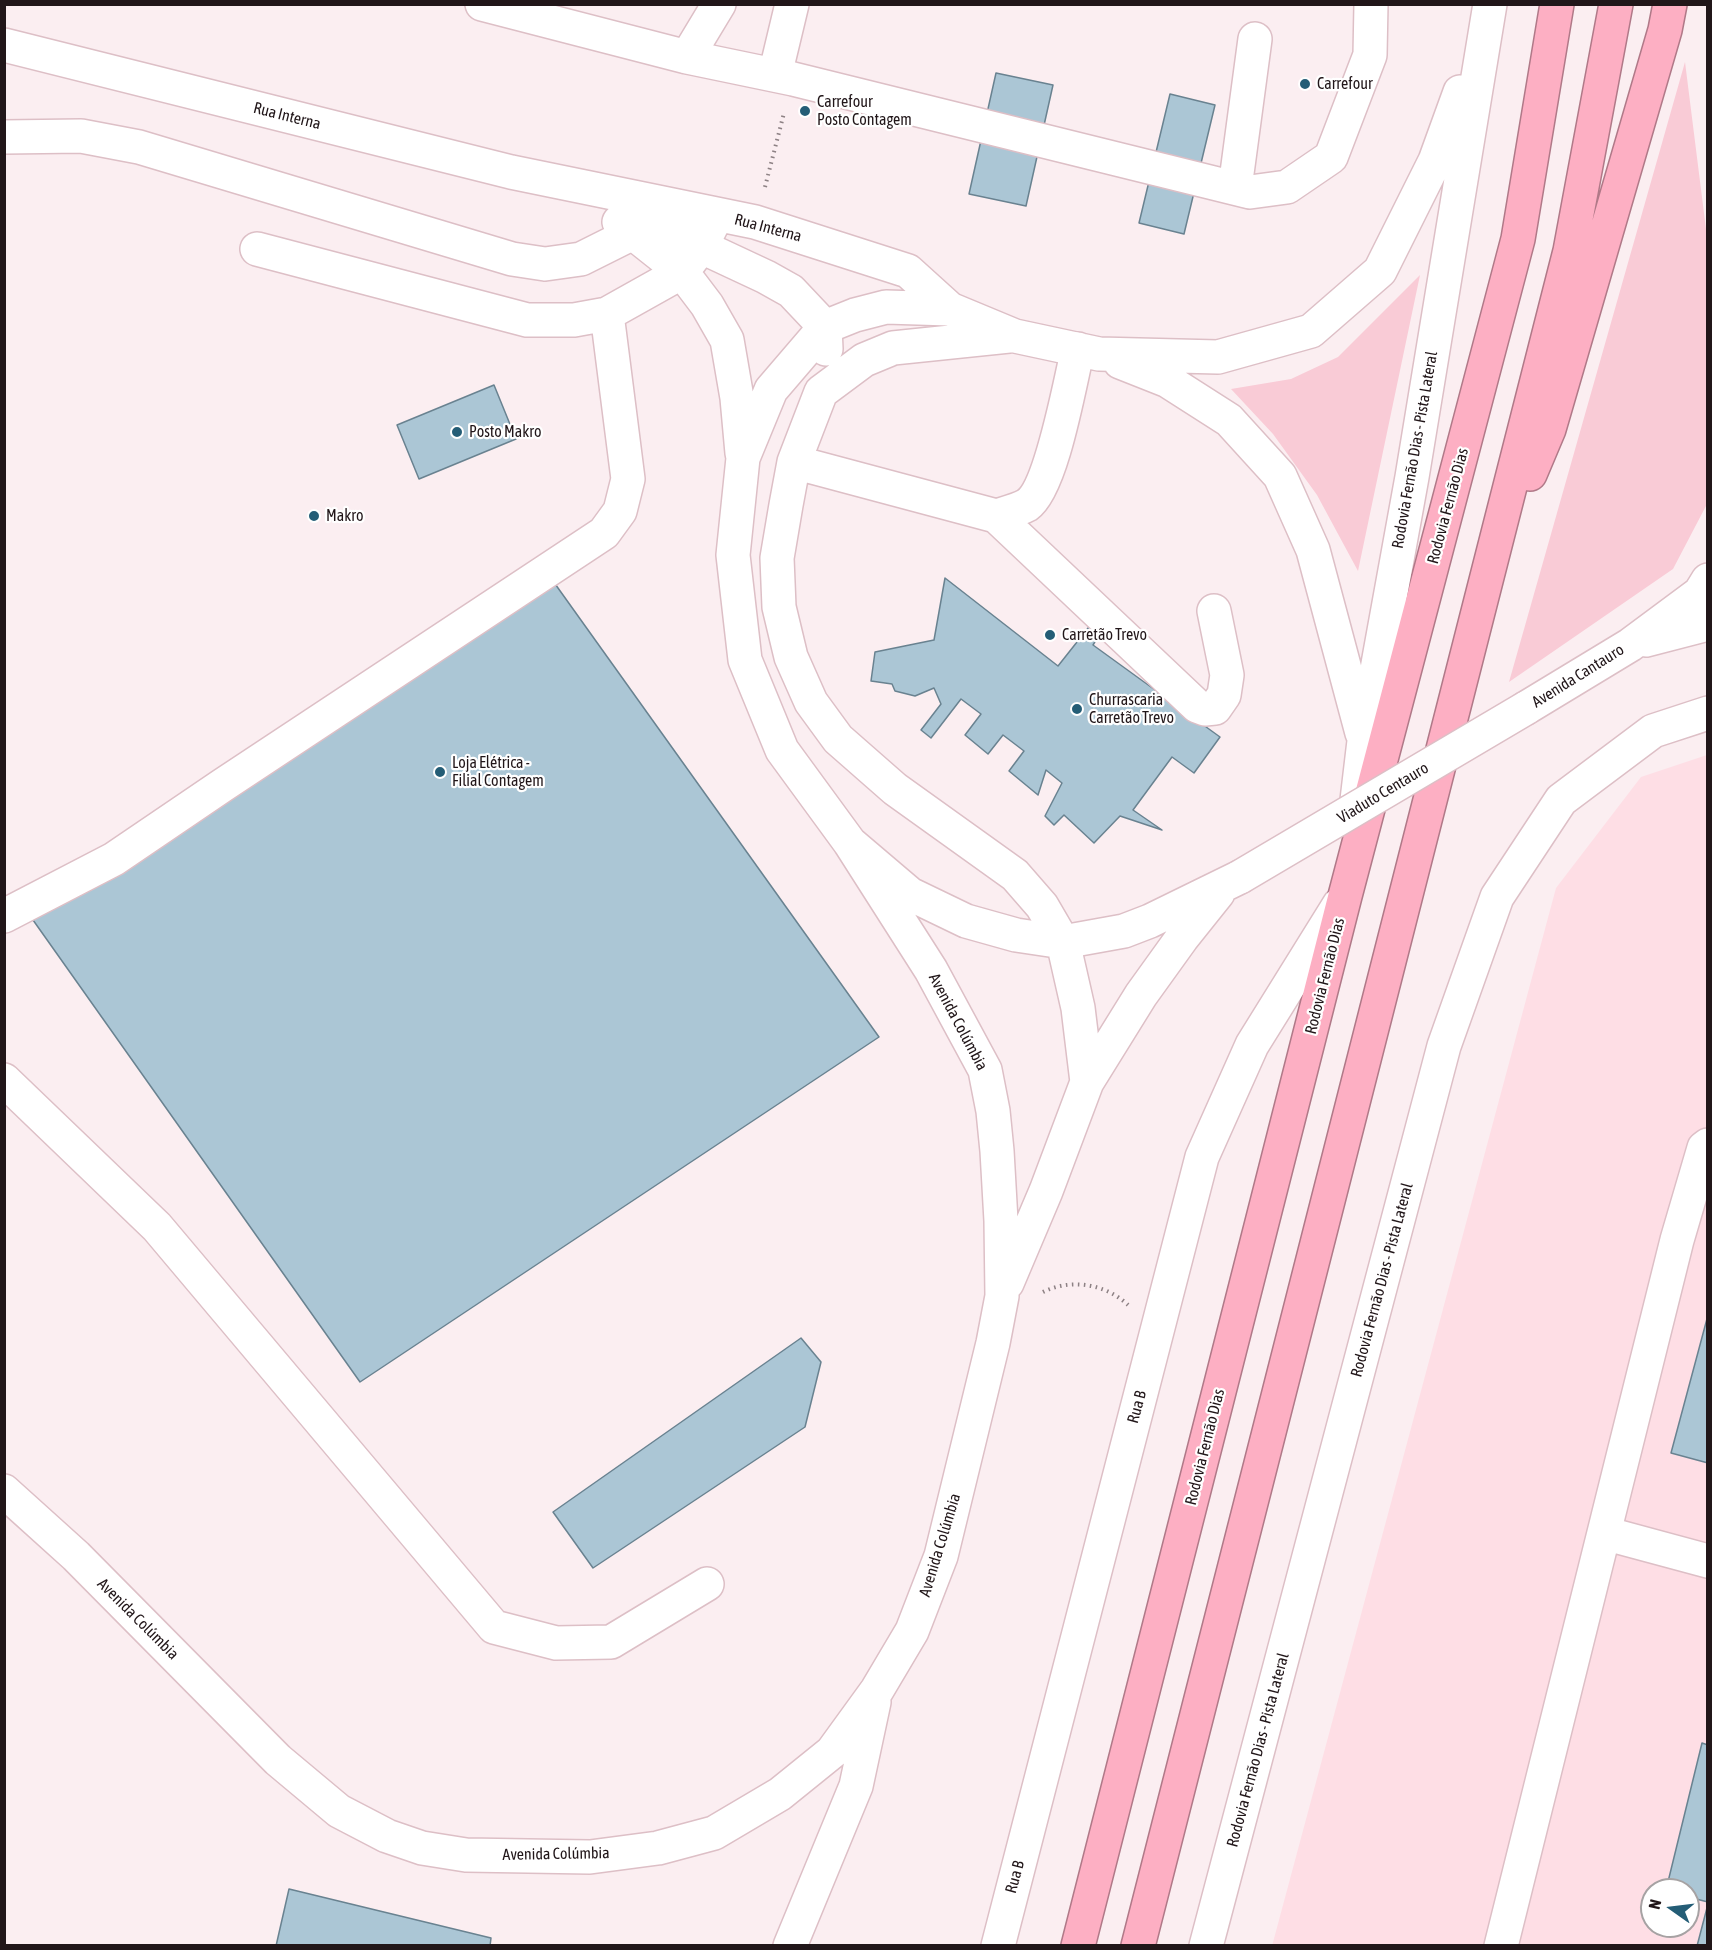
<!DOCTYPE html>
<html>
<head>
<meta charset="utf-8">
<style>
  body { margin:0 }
  #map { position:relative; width:1712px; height:1950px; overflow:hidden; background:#fbeef1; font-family:"Asap Condensed",sans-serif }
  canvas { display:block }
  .frame { position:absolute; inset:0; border:6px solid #211619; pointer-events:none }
  .north { position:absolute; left:1640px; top:1878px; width:60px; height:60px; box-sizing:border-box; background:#fff; border:2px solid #a6a2a3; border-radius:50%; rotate:284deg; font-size:16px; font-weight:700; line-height:24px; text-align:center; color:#211619 }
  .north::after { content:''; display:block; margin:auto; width:21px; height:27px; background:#245d76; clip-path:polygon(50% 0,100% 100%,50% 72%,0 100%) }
</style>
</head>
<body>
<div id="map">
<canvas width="1712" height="1950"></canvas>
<div class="frame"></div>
<div class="north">N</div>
</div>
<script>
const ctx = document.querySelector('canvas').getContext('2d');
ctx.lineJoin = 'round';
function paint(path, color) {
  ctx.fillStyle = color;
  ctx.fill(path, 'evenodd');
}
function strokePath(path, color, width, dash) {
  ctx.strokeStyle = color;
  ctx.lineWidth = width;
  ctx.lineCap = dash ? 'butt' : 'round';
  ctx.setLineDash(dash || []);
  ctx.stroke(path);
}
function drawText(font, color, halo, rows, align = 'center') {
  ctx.font = font + ' "Asap Condensed",sans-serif';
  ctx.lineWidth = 4.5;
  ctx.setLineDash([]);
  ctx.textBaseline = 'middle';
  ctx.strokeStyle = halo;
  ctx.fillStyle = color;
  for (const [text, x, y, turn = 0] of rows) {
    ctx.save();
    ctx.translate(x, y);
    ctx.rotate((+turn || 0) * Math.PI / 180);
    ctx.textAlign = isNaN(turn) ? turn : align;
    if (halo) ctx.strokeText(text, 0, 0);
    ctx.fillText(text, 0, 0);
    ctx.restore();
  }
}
paint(new Path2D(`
  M1707,755V1945L1272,1946L1556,888L1641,777ZM1652,1890H1688V1926H1652Z`), '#fedee5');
paint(new Path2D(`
  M1685,62L1708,245L1707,504L1673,569L1509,682Z
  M1420,275L1358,571L1317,495L1273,434L1231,389L1291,379L1338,357Z`), '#f9cbd6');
const building = new Path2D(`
  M996,73L1053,85L1026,206L969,194Z
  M1170,94L1215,105L1184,234L1139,223Z
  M494,385L516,439L419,479L397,425Z
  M548,574L879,1037L360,1382L33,920Z
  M945,578L1058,666L1096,618L1105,626L1093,645L1220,737L1194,773L1172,757L1133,810L1162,830L1120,816L1094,843L1064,815L1054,825L1045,816L1062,783L1046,770L1038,795L1009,771L1024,751L1003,735L988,754L965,735L981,714L961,699L931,738L921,730L941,704L934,688L915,696L895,691L892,684L871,681L875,652L934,640Z
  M1708,1315V1463L1671,1453Z
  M801,1338L821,1362L805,1427L593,1568L553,1512Z
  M1702,1743L1708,1745V1902L1688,1897V1890H1666Z
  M289,1889L491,1938L490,1946H276Z
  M1708,1904V1946H1697Z`);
paint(building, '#abc6d5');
strokePath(building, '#698290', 1.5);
const minor = new Path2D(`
  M482,4L687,57L793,79L1250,192L1287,187L1331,157L1370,55L1371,4
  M4,45L511,172L755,222L908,271L950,309
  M687,57L719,4
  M775,75L792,4
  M4,137L81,136L139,147L512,259L545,264L581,259L633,233L661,204
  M1235,188L1255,39
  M627,212L766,277L791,291L825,327L826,349
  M619,222L682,272L707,305L727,340L737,398L742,453
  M257,249L527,320H574L607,314L682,272L701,247L717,215
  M1009,336L893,348L864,360L821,392L794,462L786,505L777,558L779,607L791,657L811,702L838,739L895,789L1015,875L1042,906L1063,942L1078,1008L1087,1082
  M1120,362L1168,381L1229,420L1280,476L1313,550L1362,733
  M794,462L996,516C1006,513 1018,510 1027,505C1052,488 1070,381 1078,349
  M996,516L1197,706L1205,709L1215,708L1224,695L1227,675L1214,611
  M1646,640L1708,624
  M1526,708L1630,645L1700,593L1708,580
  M1355,817L1364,741L1412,477L1490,4
  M1240,877L1150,921L1124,931L1063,942L1016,935L966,921L910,894L850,843L782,750L745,660L733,555L743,458L771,390L825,327L855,315L886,307L950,309L1015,336L1099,354L1218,357L1311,331L1380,271L1435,161L1460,92
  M4,916L114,859L223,785L604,533L620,511L628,479L607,314
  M4,1080L157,1227L494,1627L556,1643L611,1642L707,1584
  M1007,1283L1046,1191L1087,1082L1141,995L1182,938L1218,893
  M4,1491L76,1556L278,1760L339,1811L387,1836L422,1848L466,1855L590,1857L658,1848L714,1833L780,1794L832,1752L877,1690L912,1631L941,1556L993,1343L1002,1296L1001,1221L997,1151L993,1111L985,1070L931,970L850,843
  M1604,1533L1708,1561
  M790,1946L856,1786L874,1702
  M998,1946L1202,1157L1252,1045L1339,905
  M1206,1946L1444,1046L1497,897L1561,800L1653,731L1708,713
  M1501,1946L1677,1240L1704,1148L1708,1145`);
const highway = new Path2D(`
  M1530,474L1549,429L1665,30L1670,4
  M1078,1946L1345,896L1518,239L1557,4
  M1138,1946L1570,251L1616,4`);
strokePath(minor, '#ddbfc6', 36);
strokePath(highway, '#b07988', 36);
strokePath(new Path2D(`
  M765,187L784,113
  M1043,1292C1071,1278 1106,1284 1128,1305`), '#8d8184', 4, [1.5, 4.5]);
strokePath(minor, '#fff', 33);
strokePath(highway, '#fdafc3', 33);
const minorBridge = new Path2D(`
  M1240,877L1526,708`);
strokePath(minorBridge, '#ddbfc6', 36, []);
strokePath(minorBridge, '#fff', 33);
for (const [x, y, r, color] of [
  [1305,84,6,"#245d76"],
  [805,111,6,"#245d76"],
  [457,432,6,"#245d76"],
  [314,516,6,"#245d76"],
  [1050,635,6,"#245d76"],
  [1077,709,6,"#245d76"],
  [440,772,6,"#245d76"]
]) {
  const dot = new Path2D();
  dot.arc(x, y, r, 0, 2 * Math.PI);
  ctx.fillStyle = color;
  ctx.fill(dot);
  strokePath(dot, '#fff', 2);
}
drawText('16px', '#211619', '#fff', [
  ["Carrefour",1317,84],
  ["Carrefour",817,102],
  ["Posto Contagem",817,120],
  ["Posto Makro",469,432],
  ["Makro",326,516],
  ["Carretão Trevo",1062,635],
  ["Churrascaria",1089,700],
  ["Carretão Trevo",1089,718],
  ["Loja Elétrica -",452,763],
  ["Filial Contagem",452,781]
], 'left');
drawText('16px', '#211619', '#fff', [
  ["Rua Interna",287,116,14],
  ["Rua Interna",768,228,15],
  ["Rodovia Fernão Dias - Pista Lateral",1415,450,-80],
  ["Rodovia Fernão Dias",1448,506,-75],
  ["Avenida Cantauro",1578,676,-32],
  ["Viaduto Centauro",1383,793,-31],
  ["Rodovia Fernão Dias",1325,976,-76],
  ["Avenida Colúmbia",958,1022,62],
  ["Rodovia Fernão Dias - Pista Lateral",1382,1280,-75],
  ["Rua B",1137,1407,-75],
  ["Rodovia Fernão Dias",1205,1447,-76],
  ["Avenida Colúmbia",940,1545,-73],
  ["Avenida Colúmbia",138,1619,45],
  ["Rodovia Fernão Dias - Pista Lateral",1258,1750,-75],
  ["Avenida Colúmbia",556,1854,-1],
  ["Rua B",1015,1877,-75]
]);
</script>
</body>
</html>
